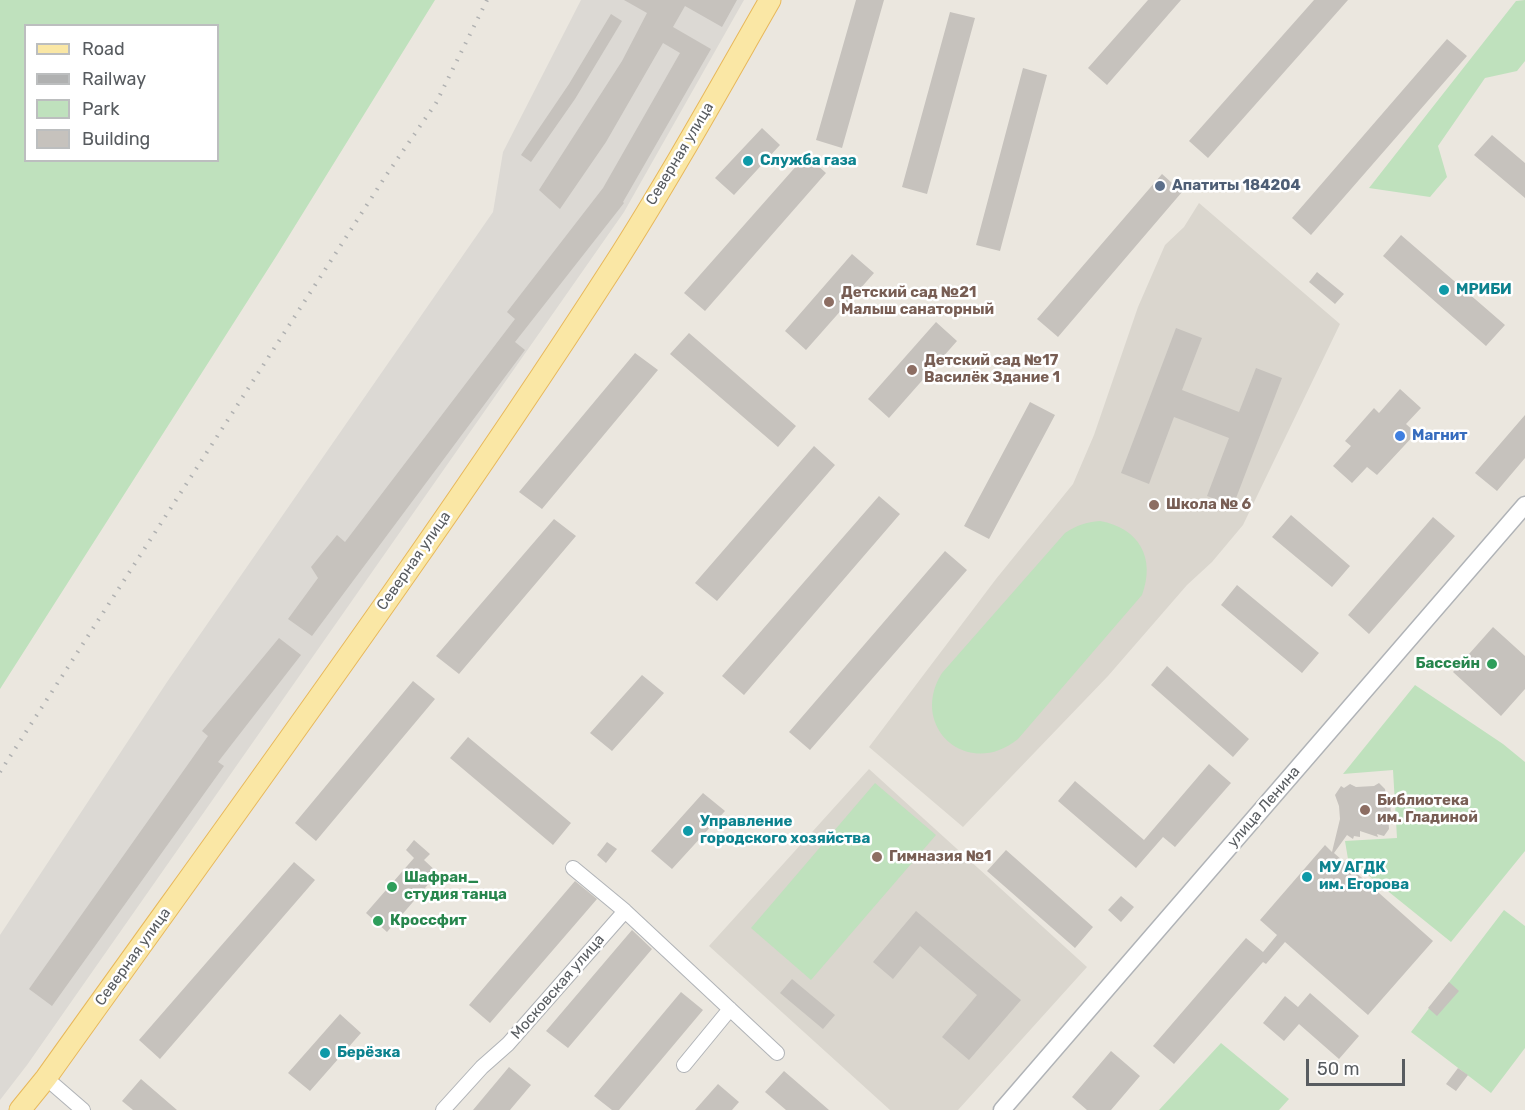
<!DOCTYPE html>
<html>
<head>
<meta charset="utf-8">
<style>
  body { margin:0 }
  #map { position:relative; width:1525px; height:1110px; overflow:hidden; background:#ebe7df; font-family:Rubik,sans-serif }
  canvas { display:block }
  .legend { position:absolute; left:24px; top:24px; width:195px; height:138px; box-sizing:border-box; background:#fff; border:2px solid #bcbebf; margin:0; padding:8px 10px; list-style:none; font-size:18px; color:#585c60 }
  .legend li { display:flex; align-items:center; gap:12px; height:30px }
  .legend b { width:30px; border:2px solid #bcbebf }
  .scale { position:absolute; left:1306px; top:1059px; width:99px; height:27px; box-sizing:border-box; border:3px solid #585c60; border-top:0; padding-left:8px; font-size:18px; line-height:21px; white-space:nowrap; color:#585c60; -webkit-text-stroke:4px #fff; paint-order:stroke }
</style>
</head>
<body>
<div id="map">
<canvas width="1525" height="1110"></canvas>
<ul class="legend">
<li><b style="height:8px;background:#fae7a5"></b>Road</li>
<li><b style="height:8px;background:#b0b1b1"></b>Railway</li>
<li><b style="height:16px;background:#bfe1bd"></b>Park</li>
<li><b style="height:16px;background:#c6c2bd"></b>Building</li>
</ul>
<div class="scale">50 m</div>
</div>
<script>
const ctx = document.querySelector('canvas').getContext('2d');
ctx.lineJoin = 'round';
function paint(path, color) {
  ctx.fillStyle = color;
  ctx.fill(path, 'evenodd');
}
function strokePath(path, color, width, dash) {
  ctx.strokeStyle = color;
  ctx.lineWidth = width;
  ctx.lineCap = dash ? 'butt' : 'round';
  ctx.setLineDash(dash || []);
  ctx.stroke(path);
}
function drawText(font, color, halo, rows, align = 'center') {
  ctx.font = font + ' Rubik,sans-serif';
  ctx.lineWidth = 5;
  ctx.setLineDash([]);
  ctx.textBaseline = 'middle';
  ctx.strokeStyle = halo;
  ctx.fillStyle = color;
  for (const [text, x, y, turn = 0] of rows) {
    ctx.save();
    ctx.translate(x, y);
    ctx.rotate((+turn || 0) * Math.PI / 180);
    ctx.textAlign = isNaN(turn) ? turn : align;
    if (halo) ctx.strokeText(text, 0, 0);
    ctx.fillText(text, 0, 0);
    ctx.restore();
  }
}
paint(new Path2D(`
  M581,0H744L624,212L27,1065L0,1100V935L167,682L493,212L503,152Z`), '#dcd9d4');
paint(new Path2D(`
  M1199,203L1340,324L1243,525L1212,562L1187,585L1108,676L963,827L869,747L996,579L1073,484L1094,435L1138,307L1165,245L1184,227Z
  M869,769L1087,967L958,1110H890L709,946Z`), '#dad6ce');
paint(new Path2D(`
  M0,0H435L277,255L0,689ZM26,26H218V160H26Z
  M1525,0V61L1517,71L1485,78L1438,146L1447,177L1430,197L1369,188L1516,1Z
  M1100,521C1139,528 1156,558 1142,595L1018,739C968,780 908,727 942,673L1065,533C1077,525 1086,522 1100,521Z
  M1415,685L1503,744L1525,762V851L1451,942L1348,859L1345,841L1397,838L1393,770L1343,774Z
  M875,783L936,835L811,980L751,928Z
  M1504,910L1525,926V1048L1491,1093L1411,1032Z
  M1221,1043L1289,1099L1279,1110H1159Z`), '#bfe1bd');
paint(new Path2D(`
  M624,0H737L722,27L685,6L673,27L711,49L623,202L624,203L515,342L525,350L312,636L288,619L318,578L311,567L337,535L345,542L515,319L507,312L603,188L680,53L663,43L606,142L560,209L539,190L622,61L647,13Z
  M856,0H884L842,148L816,140Z
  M1148,0H1181L1107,85L1088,68Z
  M1314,0H1348L1208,158L1189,141Z
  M950,12L975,18L927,194L902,187Z
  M611,14L622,21L575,99L531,162L521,155L569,84Z
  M1447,39L1467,56L1311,235L1292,218Z
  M1023,68L1047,75L1000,251L976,245Z
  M762,128L780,145L734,195L715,178Z
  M1492,135L1525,163V198L1474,155Z
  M806,155L826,173L705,311L684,293Z
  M1162,174L1182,192L1058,337L1037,319Z
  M1401,235L1505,325L1486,346L1383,256Z
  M852,254L874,273L806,350L785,331Z
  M1317,272L1344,294L1335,304L1309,282Z
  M936,322L957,341L889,418L868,399Z
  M1176,328L1202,338L1182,390L1239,412L1256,368L1282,378L1233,506L1207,496L1229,438L1174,417L1149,484L1121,473Z
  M689,333L796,426L778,447L670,354Z
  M635,353L658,370L542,509L519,492Z
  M1400,389L1421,408L1406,424L1416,433L1377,475L1367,467L1352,483L1333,466L1351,446L1345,441L1374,408L1379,413Z
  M1030,402L1055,415L989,539L964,526Z
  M1525,415V458L1497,491L1475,473Z
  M814,446L835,465L717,601L695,583Z
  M879,496L900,514L744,695L722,676Z
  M1291,515L1350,566L1332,587L1272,537Z
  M1433,517L1455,536L1369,634L1348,615Z
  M554,519L576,536L459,674L436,656Z
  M945,551L967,570L810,750L789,732Z
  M1237,585L1319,653L1302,673L1221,605Z
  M1493,627L1525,656V689L1501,716L1453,672Z
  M279,638L301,655L218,762L224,766L52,1006L29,989L208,736L202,731Z
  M1167,666L1249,739L1233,757L1151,685Z
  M642,675L664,693L612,751L590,733Z
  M413,681L435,699L316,841L295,823Z
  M468,737L571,823L553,845L450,758Z
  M1209,764L1231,783L1175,847L1163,837L1136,868L1058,801L1075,781L1144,840Z
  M1379,783L1385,789L1387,802L1390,801L1391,814L1388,815L1389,829L1384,836L1377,834L1378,837L1360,831V837L1354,836L1353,839L1347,835L1334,853L1433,941L1368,1015L1285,942L1266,964L1263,962L1174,1064L1153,1046L1246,938L1263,952L1277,935L1260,920L1325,845L1332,852L1340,819L1339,806L1335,795L1341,786L1344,788L1350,784L1356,787L1374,786Z
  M703,793L725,811L672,869L651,851Z
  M414,840L430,854L424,860L438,873L387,932L366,913L414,858L406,850Z
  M607,842L617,849L606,863L597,855Z
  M1006,850L1093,927L1075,948L987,871Z
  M294,862L315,880L160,1059L139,1040Z
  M575,881L597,899L490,1023L469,1005Z
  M1121,896L1134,907L1121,922L1108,910Z
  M916,911L1021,1000L969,1060L942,1037L977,995L920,946L893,979L873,962Z
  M632,930L652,949L568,1048L546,1031Z
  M792,979L835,1015L823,1029L780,993Z
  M1449,982L1459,991L1437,1016L1428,1008Z
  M681,992L703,1010L619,1110H612L594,1096Z
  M1310,993L1359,1036L1339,1059L1299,1024L1284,1041L1263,1023L1285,996L1298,1007Z
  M340,1014L361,1033L310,1091L288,1073Z
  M1111,1051L1140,1076L1111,1110H1087L1072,1097Z
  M509,1067L531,1085L510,1110H473Z
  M1458,1068L1468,1075L1456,1091L1446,1084Z
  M784,1071L829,1110H786L765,1092Z
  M141,1079L177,1110H133L122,1101Z
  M718,1084L739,1102L732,1110H695Z`), '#c6c2bd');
const minor = new Path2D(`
  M573,868L625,911L777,1053
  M684,1065L730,1009
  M46,1078L83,1110
  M443,1110L482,1067L508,1044L625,911`);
const tertiary = new Path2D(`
  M1002,1110L1525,505`);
const primary = new Path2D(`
  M20,1110L46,1078C238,809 435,543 614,265C669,179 719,89 770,0`);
strokePath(minor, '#b0b3b7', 16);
strokePath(tertiary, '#b0b3b7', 19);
strokePath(primary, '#e8b85b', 23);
strokePath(minor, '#fff', 14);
strokePath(tertiary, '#fff', 16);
strokePath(primary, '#fae7a5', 21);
strokePath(new Path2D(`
  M0,772L385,177L436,103L487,0`), '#b0b1b1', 4, [1.5, 8]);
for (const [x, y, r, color] of [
  [748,161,6,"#0f9aa8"],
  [1160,186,6,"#5c6f8a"],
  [1444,290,6,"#0f9aa8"],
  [829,302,6,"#8d6e63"],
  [912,370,6,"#8d6e63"],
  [1400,436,6,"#3f7fe0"],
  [1154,505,6,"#8d6e63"],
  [1492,664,6,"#2e9e5b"],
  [1365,810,6,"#8d6e63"],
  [688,831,6,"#0f9aa8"],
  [877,857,6,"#8d6e63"],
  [1307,877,6,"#0f9aa8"],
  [392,887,6,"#2e9e5b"],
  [378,921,6,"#2e9e5b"],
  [325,1053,6,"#0f9aa8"]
]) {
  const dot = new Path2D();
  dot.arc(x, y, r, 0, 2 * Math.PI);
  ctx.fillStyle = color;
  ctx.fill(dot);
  strokePath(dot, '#fff', 2);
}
drawText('15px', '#585c60', '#fff', [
  ["Северная улица",680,154,-59],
  ["Северная улица",414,561,-55],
  ["улица Ленина",1264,807,-49],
  ["Северная улица",133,957,-54],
  ["Московская улица",558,987,-49]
]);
drawText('bold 15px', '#0d838f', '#fff', [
  ["Служба газа",760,161],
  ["МРИБИ",1456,290],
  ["Управление",700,822],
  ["городского хозяйства",700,839],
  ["МУ АГДК",1319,868],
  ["им. Егорова",1319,885],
  ["Берёзка",337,1053]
], 'left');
drawText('bold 15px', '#4e5e75', '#fff', [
  ["Апатиты 184204",1172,186]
], 'left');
drawText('bold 15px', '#785e54', '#fff', [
  ["Детский сад №21",841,293],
  ["Малыш санаторный",841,310],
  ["Детский сад №17",924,361],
  ["Василёк Здание 1",924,378],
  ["Школа № 6",1166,505],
  ["Библиотека",1377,801],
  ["им. Гладиной",1377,818],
  ["Гимназия №1",889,857]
], 'left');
drawText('bold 15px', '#366cbe', '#fff', [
  ["Магнит",1412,436]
], 'left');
drawText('bold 15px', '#27864d', '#fff', [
  ["Бассейн",1480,664,"right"],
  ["Шафран_",404,878],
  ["студия танца",404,895],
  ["Кроссфит",390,921]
], 'left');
</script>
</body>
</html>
